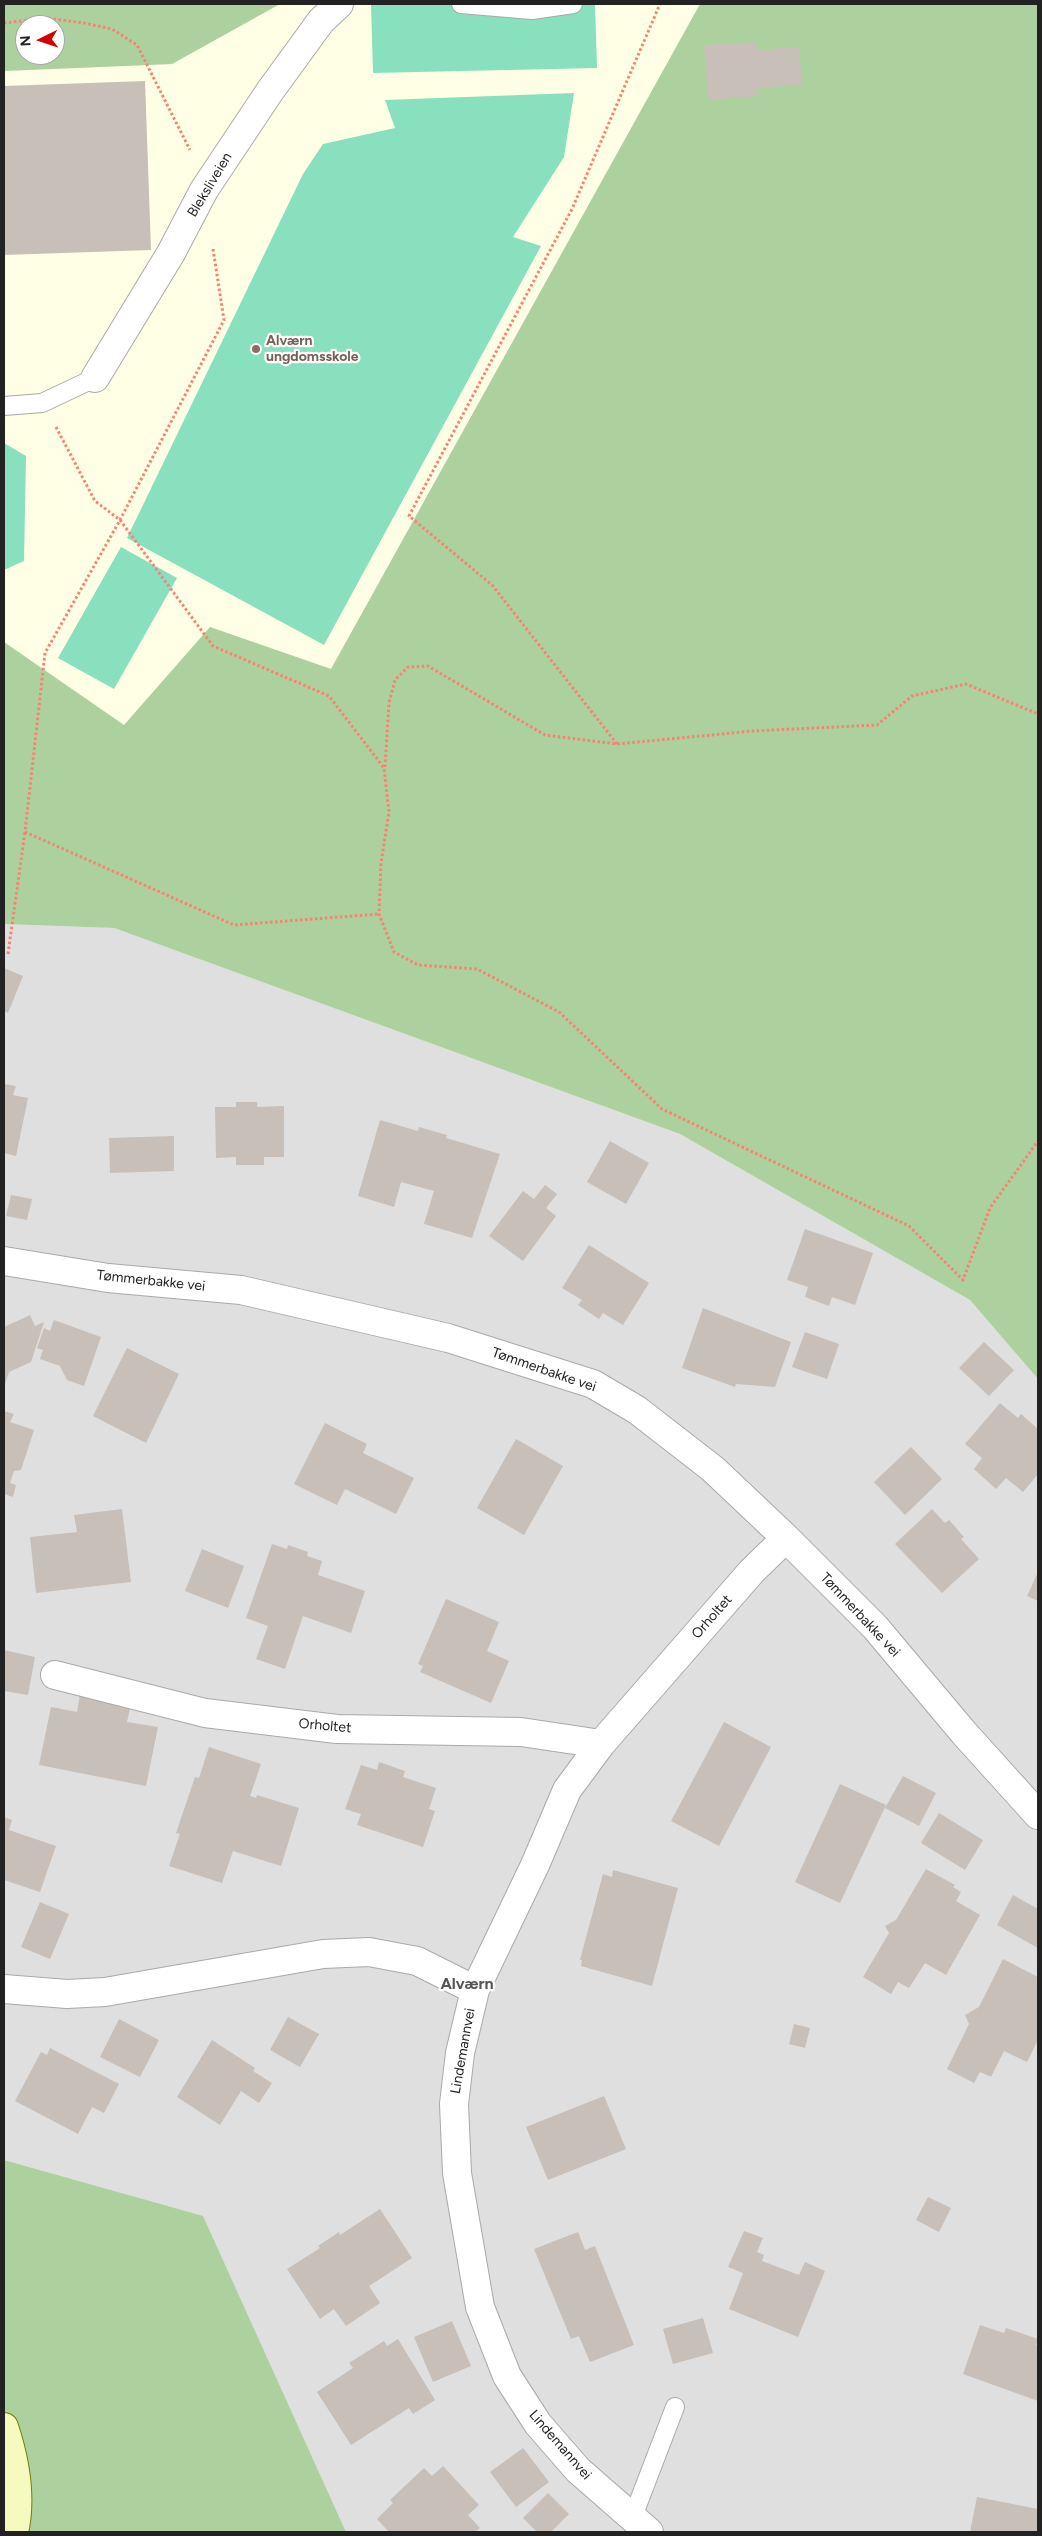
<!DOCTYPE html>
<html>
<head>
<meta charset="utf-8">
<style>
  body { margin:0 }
  #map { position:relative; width:1042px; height:2536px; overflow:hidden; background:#f2efe9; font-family:Figtree,sans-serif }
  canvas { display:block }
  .frame { position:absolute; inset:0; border:5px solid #222; pointer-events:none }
  .north { position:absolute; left:15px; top:15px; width:50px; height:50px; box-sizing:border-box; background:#fff; border:1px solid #a7a7a7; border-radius:50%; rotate:266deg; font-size:14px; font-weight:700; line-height:20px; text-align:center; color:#222 }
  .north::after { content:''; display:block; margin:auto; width:18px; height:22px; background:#d40000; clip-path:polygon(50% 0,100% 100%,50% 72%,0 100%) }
</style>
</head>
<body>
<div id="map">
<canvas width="1042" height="2536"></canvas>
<div class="frame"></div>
<div class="north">N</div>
</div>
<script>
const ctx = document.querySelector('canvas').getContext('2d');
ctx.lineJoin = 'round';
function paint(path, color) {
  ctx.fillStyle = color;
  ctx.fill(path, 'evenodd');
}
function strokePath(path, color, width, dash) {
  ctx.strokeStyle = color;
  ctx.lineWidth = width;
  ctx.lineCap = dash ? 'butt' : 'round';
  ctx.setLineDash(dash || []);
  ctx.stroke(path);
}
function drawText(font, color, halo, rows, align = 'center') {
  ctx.font = font + ' Figtree,sans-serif';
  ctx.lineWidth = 4.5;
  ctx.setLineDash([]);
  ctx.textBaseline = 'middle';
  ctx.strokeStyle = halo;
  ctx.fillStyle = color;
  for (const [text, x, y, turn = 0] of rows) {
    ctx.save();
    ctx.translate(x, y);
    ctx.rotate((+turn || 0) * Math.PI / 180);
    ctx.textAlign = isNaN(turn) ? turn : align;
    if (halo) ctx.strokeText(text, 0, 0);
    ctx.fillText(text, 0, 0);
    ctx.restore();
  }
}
paint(new Path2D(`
  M4,924L114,928L680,1134L970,1300L1038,1379V2532H346L203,2217L4,2160Z`), '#e0dfdf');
paint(new Path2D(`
  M280,4H700L331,669L210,627L124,726L4,642V71L172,64Z`), '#ffffe5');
paint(new Path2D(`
  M4,4H280L172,64L4,71ZM25,25H55V55H25Z
  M700,4H1038V1379L970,1300L680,1134L114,928L4,924V642L124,725L210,627L331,669Z
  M4,2160L203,2216L346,2532H4Z`), '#add19e');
paint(new Path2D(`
  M371,4H595L597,68L373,73Z
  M574,93L564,157L513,237L541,246L324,645L127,538L303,174L323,144L395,128L385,100Z
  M4,443L26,456L24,561L4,570Z
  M121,547L177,578L114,689L58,658Z`), '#88e0be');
paint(new Path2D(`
  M755,42L756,50L799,47L802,85L758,88L759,96L708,100L704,45Z
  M145,81L151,250L4,255V86Z
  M4,968L23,976L8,1013L4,1011Z
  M4,1084L16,1086L13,1095L28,1098L16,1156L4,1153Z
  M236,1102H257V1107L284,1106V1157H264V1165H236V1157L216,1158L215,1107H236Z
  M380,1120L418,1131L419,1127L447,1135L446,1138L500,1154L472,1238L424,1224L434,1191L401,1182L394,1207L358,1196Z
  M174,1136V1171L110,1173L109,1138Z
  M610,1141L649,1163L626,1204L587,1182Z
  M545,1185L557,1194L546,1208L556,1216L523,1261L489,1236L523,1191L534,1199Z
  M11,1195L32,1199L27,1220L6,1216Z
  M805,1229L873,1253L855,1305L832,1297L829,1306L805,1297L808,1287L787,1280Z
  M589,1245L649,1283L623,1325L603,1313L599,1319L578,1305L582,1300L562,1288Z
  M703,1308L791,1342L775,1387L736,1384L735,1387L682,1368Z
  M30,1315L35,1326L44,1322L31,1362L9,1372L4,1387V1327Z
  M54,1320L101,1337L84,1386L67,1380L60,1366L40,1359L43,1350L37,1348L44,1328L50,1331Z
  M805,1332L839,1344L827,1379L792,1367Z
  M984,1342L1014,1370L989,1396L959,1368Z
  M127,1348L179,1374L146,1443L93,1416Z
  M1000,1403L1018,1418L1021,1414L1038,1429V1474L1023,1492L1006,1478L996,1489L974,1469L982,1458L965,1444Z
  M4,1411L14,1414L10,1422L34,1430L21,1470L14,1471L10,1483L16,1485L13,1497L4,1494Z
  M325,1423L367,1444L363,1453L414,1478L396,1514L345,1489L337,1505L294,1484Z
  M516,1439L563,1466L524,1535L477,1508Z
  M911,1447L942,1479L905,1515L874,1482Z
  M122,1509L131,1582L36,1593L30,1537L77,1532L74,1515Z
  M932,1509L945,1523L949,1520L964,1537L961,1539L979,1559L942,1593L895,1544Z
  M272,1544L287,1549L288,1545L308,1552L307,1556L322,1561L318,1575L365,1591L351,1633L303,1616L285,1669L256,1659L268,1626L246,1618Z
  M202,1549L244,1566L228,1608L185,1591Z
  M1038,1572V1601L1027,1596Z
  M446,1599L499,1622L487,1651L509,1661L491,1703L420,1672L423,1666L418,1664Z
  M4,1650L35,1657L28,1695L4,1691Z
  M80,1694L131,1704L127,1722L158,1727L146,1786L39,1765L51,1707L77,1712Z
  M724,1722L771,1747L719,1846L671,1821Z
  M209,1747L261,1764L250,1796L256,1798L257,1795L299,1808L281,1866L233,1851L222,1883L169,1866L180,1834L176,1833L195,1777L199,1778Z
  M379,1762L405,1771L403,1777L436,1788L429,1809L435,1811L423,1847L357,1825L361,1814L345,1809L361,1765L377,1770Z
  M903,1776L936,1793L919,1826L885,1808Z
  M840,1784L886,1805L840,1903L795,1882Z
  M939,1813L983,1840L965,1870L921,1843Z
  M4,1817L12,1820L9,1830L56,1846L40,1892L4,1880Z
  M926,1869L955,1885L953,1887L961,1892L956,1901L980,1915L946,1975L925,1963L909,1988L898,1982L891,1994L863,1977L889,1933L885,1926L896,1920Z
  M613,1870L678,1888L652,1986L581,1966L582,1960H580L603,1874L612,1877Z
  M1013,1895L1038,1909V1948L997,1925Z
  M40,1902L69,1914L50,1959L21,1947Z
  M1003,1959L1038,1977V2040L1027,2062L1004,2051L991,2077L980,2072L974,2083L947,2069L969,2024L965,2015L979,2007Z
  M288,2017L319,2034L300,2067L270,2050Z
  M119,2019L159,2040L140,2077L100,2057Z
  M794,2024L810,2028L805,2048L789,2044Z
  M212,2040L255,2068L253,2071L272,2083L259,2103L241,2091L220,2125L177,2097Z
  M50,2048L119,2084L104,2113L92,2107L78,2134L15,2101L41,2052L47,2055Z
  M604,2096L626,2149L548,2180L526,2127Z
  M928,2197L951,2208L939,2232L916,2220Z
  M380,2209L412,2258L369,2286L380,2303L346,2326L334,2309L320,2319L287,2269L320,2248L318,2246L339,2232L340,2235Z
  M744,2231L763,2238L757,2252L764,2255L762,2261L799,2275L805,2262L825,2271L798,2337L729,2309L743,2273L728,2267Z
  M578,2232L585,2250L595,2246L634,2345L590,2362L579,2336L571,2339L534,2249Z
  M703,2318L713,2353L673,2364L663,2329Z
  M452,2321L471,2366L433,2382L414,2337Z
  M980,2325L1004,2333L1006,2328L1038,2339L1036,2345L1038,2346V2401L963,2374Z
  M398,2339L435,2400L413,2414L409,2408L351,2445L317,2392L353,2368L349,2363L384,2341L387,2346Z
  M523,2448L549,2482L516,2507L490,2472Z
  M443,2466L479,2505L468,2515L480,2528L475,2532H389L377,2519L393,2503L390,2500L424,2468L432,2476Z
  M548,2493L569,2514L551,2532H537L523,2518Z
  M977,2497L1038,2509V2532H970Z`), '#c7bfb8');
const lane = new Path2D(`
  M461,4L532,10L573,4
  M4,406L42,403L95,378
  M632,2519L675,2407`);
const street = new Path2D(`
  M95,378L171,253L204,190L270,91L321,21L339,4
  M4,1261L108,1278L241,1290L448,1338L593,1384L637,1410L713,1469L786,1538L875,1627L964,1733L1038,1815
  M55,1675L205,1713L337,1729L521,1732L601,1744
  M4,1989L67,1994L105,1992L323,1954L369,1952L417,1961L475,1990
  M649,2532L578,2470L538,2424L507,2376L480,2307L457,2173L454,2104L460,2053L475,1990L535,1865L567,1790L601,1744L752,1571L786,1538`);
const secondary = new Path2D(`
  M4,2427C15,2460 22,2497 14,2532`);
strokePath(lane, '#a9a9a9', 20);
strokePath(street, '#a9a9a9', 30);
strokePath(secondary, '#707d05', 30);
strokePath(new Path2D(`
  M4,23L46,18L84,23L112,29L137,45L190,150
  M213,249L224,320L120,520L45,653L25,832L234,925L379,914
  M56,427L95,501L120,520L213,646L329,696L384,768L389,812L381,863L379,914L394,952L418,965L477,969L559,1012L662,1109L909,1226L963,1280L990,1208L1038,1141
  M617,744L492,585L409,516L572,209L660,4
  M385,767L389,703L395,680L408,667L428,666L545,735L617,744L753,731L877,725L912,696L966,684L1038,714
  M8,954L25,832`), '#fa8072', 3, [2.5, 2.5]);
strokePath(lane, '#fff', 18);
strokePath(street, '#fff', 28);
strokePath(secondary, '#f7fabf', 28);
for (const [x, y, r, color] of [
  [256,349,5,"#8d6e63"]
]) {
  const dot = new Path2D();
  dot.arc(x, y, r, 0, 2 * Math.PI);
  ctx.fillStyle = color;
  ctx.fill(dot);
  strokePath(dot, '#fff', 2);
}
drawText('14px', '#222', '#fff', [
  ["Bleksliveien",210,185,-59],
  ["Tømmerbakke vei",151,1281,6],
  ["Tømmerbakke vei",544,1370,19],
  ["Tømmerbakke vei",860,1615,47],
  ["Orholtet",712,1617,-49],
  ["Orholtet",325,1726,5],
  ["Lindemannvei",463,2051,-80],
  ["Lindemannvei",560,2445,49]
]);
drawText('bold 14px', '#785e54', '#fff', [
  ["Alværn",266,341],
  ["ungdomsskole",266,357]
], 'left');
drawText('bold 16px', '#555', '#fff', [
  ["Alværn",467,1984]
]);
</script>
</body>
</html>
